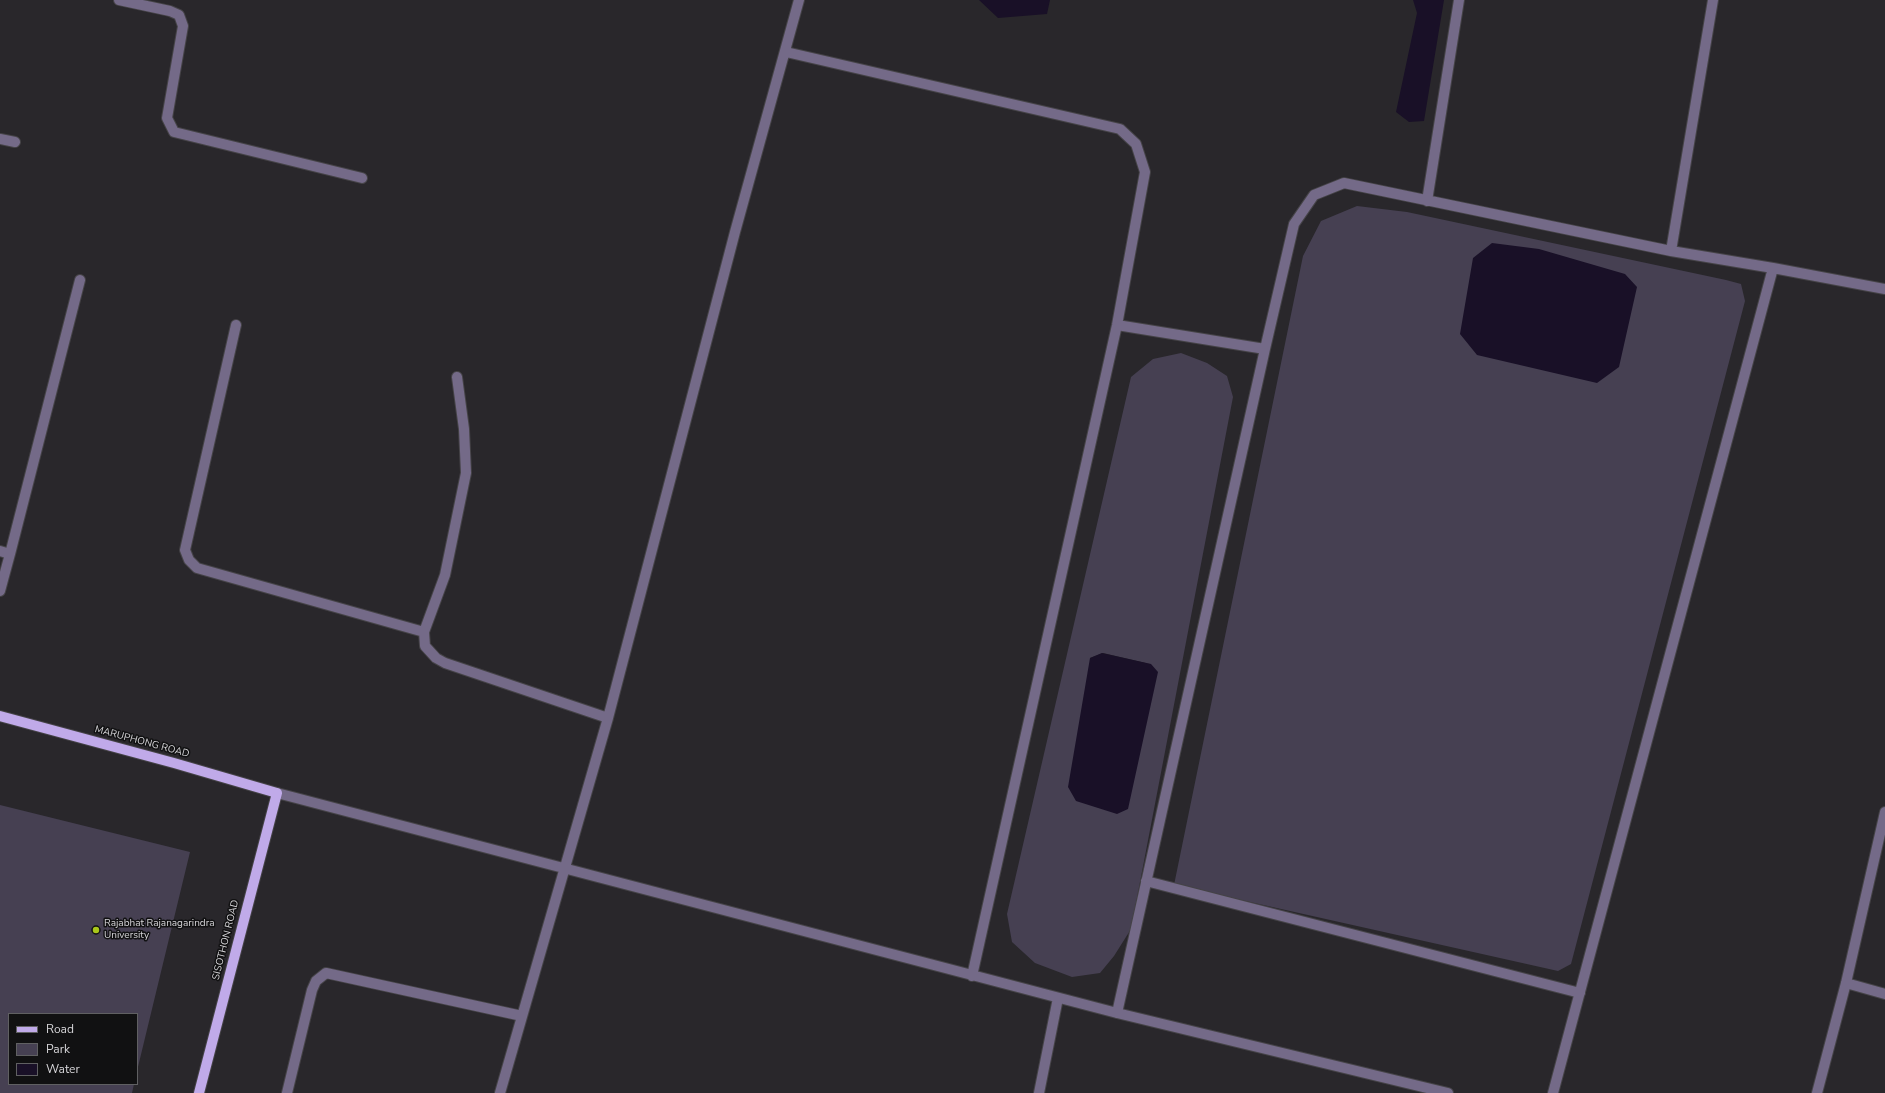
<!DOCTYPE html>
<html>
<head>
<meta charset="utf-8">
<style>
  body { margin:0 }
  #map { position:relative; width:1885px; height:1093px; overflow:hidden; background:#29272b; font-family:"Nunito Sans",sans-serif }
  canvas { display:block }
  .legend { position:absolute; left:8px; top:1013px; width:130px; height:72px; box-sizing:border-box; background:#111112; border:1px solid #606062; margin:0; padding:5px 7px; list-style:none; font-size:12px; color:#d7d6d9 }
  .legend li { display:flex; align-items:center; gap:8px; height:20px }
  .legend b { width:20px; border:1px solid #606062 }
</style>
</head>
<body>
<div id="map">
<canvas width="1885" height="1093"></canvas>
<ul class="legend">
<li><b style="height:5px;background:#c0aae9"></b>Road</li>
<li><b style="height:11px;background:#464052"></b>Park</li>
<li><b style="height:11px;background:#191027"></b>Water</li>
</ul>
</div>
<script>
const ctx = document.querySelector('canvas').getContext('2d');
ctx.lineJoin = 'round';
function paint(path, color) {
  ctx.fillStyle = color;
  ctx.fill(path, 'evenodd');
}
function strokePath(path, color, width, dash) {
  ctx.strokeStyle = color;
  ctx.lineWidth = width;
  ctx.lineCap = dash ? 'butt' : 'round';
  ctx.setLineDash(dash || []);
  ctx.stroke(path);
}
function drawText(font, color, halo, rows, align = 'center') {
  ctx.font = font + ' "Nunito Sans",sans-serif';
  ctx.lineWidth = 3;
  ctx.setLineDash([]);
  ctx.textBaseline = 'middle';
  ctx.strokeStyle = halo;
  ctx.fillStyle = color;
  for (const [text, x, y, turn = 0] of rows) {
    ctx.save();
    ctx.translate(x, y);
    ctx.rotate((+turn || 0) * Math.PI / 180);
    ctx.textAlign = isNaN(turn) ? turn : align;
    if (halo) ctx.strokeText(text, 0, 0);
    ctx.fillText(text, 0, 0);
    ctx.restore();
  }
}
paint(new Path2D(`
  M1357,206L1407,212L1726,280L1741,284L1745,301L1571,964L1558,971L1174,885L1303,256L1321,221Z
  M1181,353L1207,363L1227,376L1233,397L1131,929L1114,956L1100,973L1072,977L1035,963L1012,942L1007,914L1131,377L1153,359ZM1103,653L1150,664L1090,658Z
  M0,805L190,852L137,1071V1014H9V1084H134L132,1093H0Z`), '#464052');
paint(new Path2D(`
  M979,0H1050L1047,14L998,18Z
  M1413,0H1444L1424,121L1409,122L1396,112L1417,13Z
  M1492,243L1539,249L1625,274L1637,287L1619,367L1597,383L1477,355L1460,334L1473,258Z
  M1102,653L1151,664L1158,672L1128,809L1117,814L1076,801L1068,787L1090,658Z`), '#191027');
const minor = new Path2D(`
  M119,0L170,11L179,15L183,26L167,118L174,132L362,178
  M786,52L1120,129L1136,144L1145,172L1117,325L972,976
  M0,139L15,142
  M1427,201L1459,0
  M1671,251L1713,0
  M236,325L185,550L189,560L197,568L424,632
  M1117,325L1265,349
  M457,377L464,429L466,473L445,575L424,632L425,646L436,658L445,663L608,718
  M0,551L10,554L0,591
  M10,554L80,280
  M277,793L1117,1013L1448,1093
  M1146,881L1580,993
  M1846,983L1885,994
  M1117,1013L1265,349L1294,224L1314,195L1344,183L1671,251L1773,268
  M287,1093L312,990L316,981L326,973L522,1016
  M500,1093L608,718L735,232L799,0
  M1039,1093L1058,998
  M1553,1093L1773,268L1885,289
  M1817,1093L1846,983L1885,812`);
const major = new Path2D(`
  M0,716L174,763L277,793L199,1093`);
strokePath(minor, '#454347', 12);
strokePath(major, '#454347', 12);
strokePath(minor, '#746a88', 10);
strokePath(major, '#c0aae9', 10);
for (const [x, y, r, color] of [
  [96,930,4,"#a9c71a"]
]) {
  const dot = new Path2D();
  dot.arc(x, y, r, 0, 2 * Math.PI);
  ctx.fillStyle = color;
  ctx.fill(dot);
  strokePath(dot, '#111112', 1.5);
}
drawText('10px', '#d7d6d9', '#111112', [
  ["MARUPHONG ROAD",142,742,15],
  ["SISOTHON ROAD",226,940,-76]
]);
drawText('10px', '#d7d6d9', '#111112', [
  ["Rajabhat Rajanagarindra",104,924],
  ["University",104,936]
], 'left');
</script>
</body>
</html>
